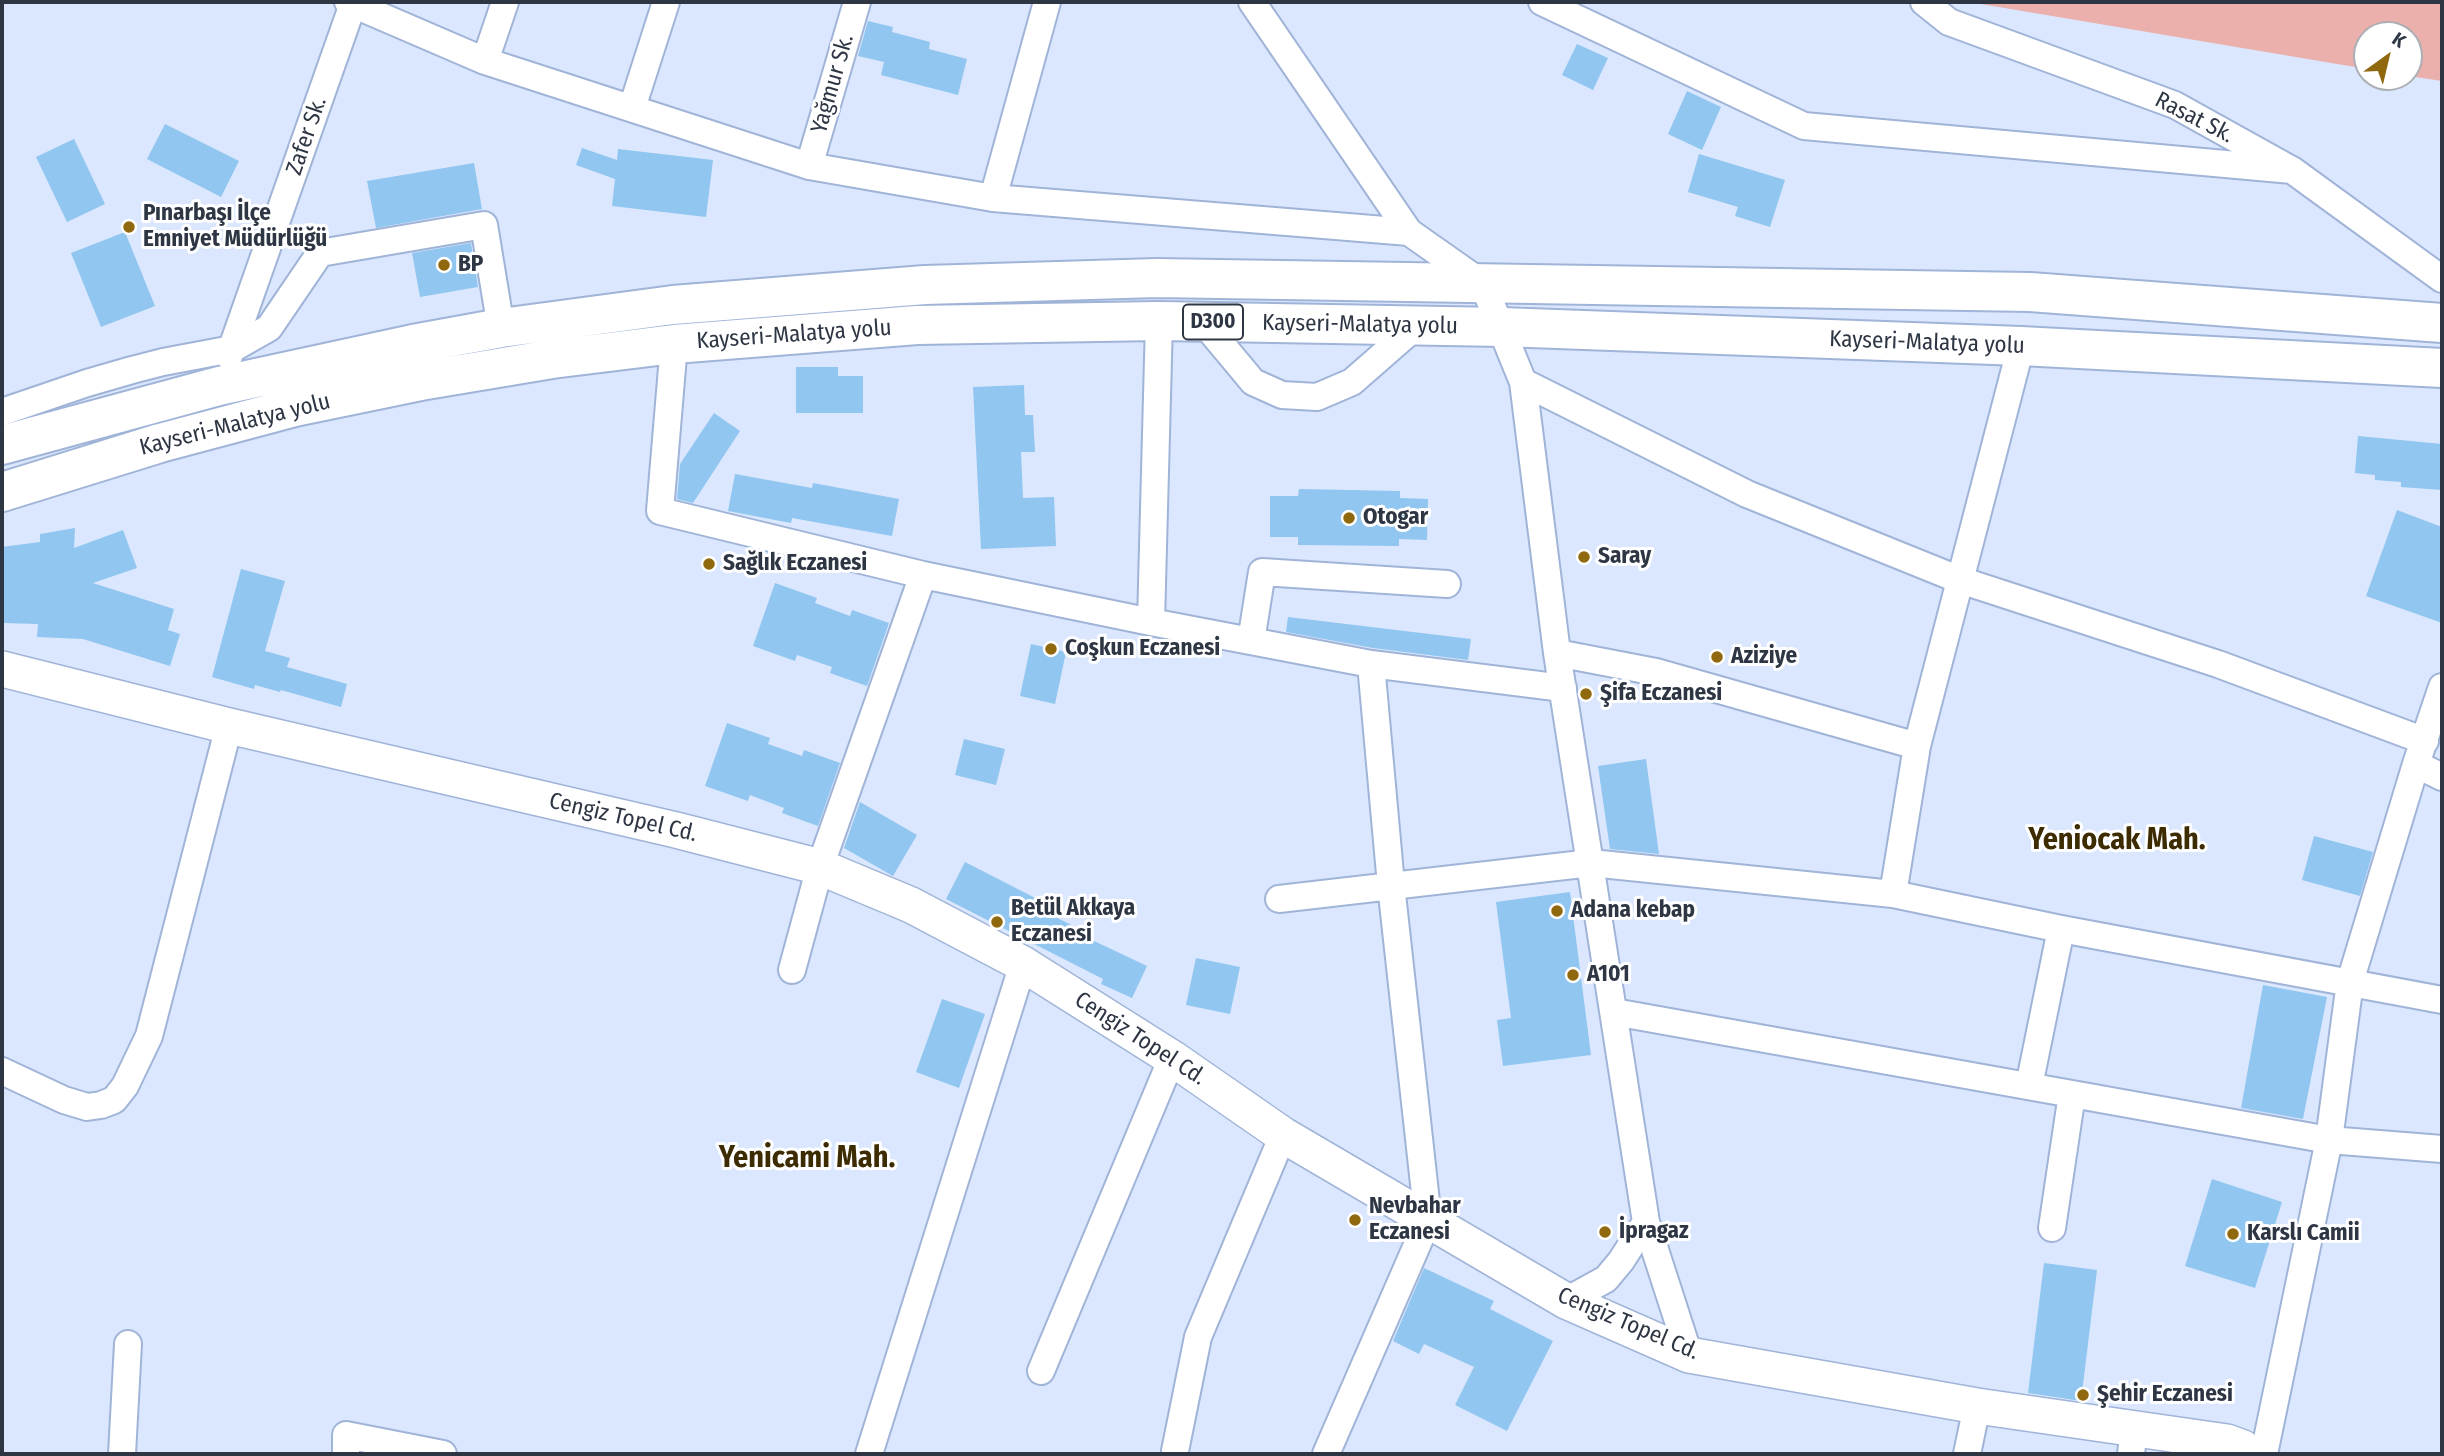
<!DOCTYPE html>
<html>
<head>
<meta charset="utf-8">
<style>
  body { margin:0 }
  #map { position:relative; width:2444px; height:1456px; overflow:hidden; background:#dbe7fe; font-family:"Fira Sans Condensed",sans-serif }
  canvas { display:block }
  .frame { position:absolute; inset:0; border:4px solid #2e3644; pointer-events:none }
  .north { position:absolute; left:2353px; top:21px; width:70px; height:70px; box-sizing:border-box; background:#fff; border:2px solid #abafb4; border-radius:50%; rotate:34deg; font-size:19px; font-weight:700; line-height:28px; text-align:center; color:#2e3644 }
  .north::after { content:''; display:block; margin:auto; width:24px; height:32px; background:#90690f; clip-path:polygon(50% 0,100% 100%,50% 72%,0 100%) }
</style>
</head>
<body>
<div id="map">
<canvas width="2444" height="1456"></canvas>
<div class="frame"></div>
<div class="north">K</div>
</div>
<script>
const ctx = document.querySelector('canvas').getContext('2d');
ctx.lineJoin = 'round';
function paint(path, color) {
  ctx.fillStyle = color;
  ctx.fill(path, 'evenodd');
}
function strokePath(path, color, width, dash) {
  ctx.strokeStyle = color;
  ctx.lineWidth = width;
  ctx.lineCap = dash ? 'butt' : 'round';
  ctx.setLineDash(dash || []);
  ctx.stroke(path);
}
function drawText(font, color, halo, rows, align = 'center') {
  ctx.font = font + ' "Fira Sans Condensed",sans-serif';
  ctx.lineWidth = 6;
  ctx.setLineDash([]);
  ctx.textBaseline = 'middle';
  ctx.strokeStyle = halo;
  ctx.fillStyle = color;
  for (const [text, x, y, turn = 0] of rows) {
    ctx.save();
    ctx.translate(x, y);
    ctx.rotate((+turn || 0) * Math.PI / 180);
    ctx.textAlign = isNaN(turn) ? turn : align;
    if (halo) ctx.strokeText(text, 0, 0);
    ctx.fillText(text, 0, 0);
    ctx.restore();
  }
}
paint(new Path2D(`
  M1969,2H2442V81L2409,76V35H2367V69Z`), '#ebafac');
paint(new Path2D(`
  M868,21L893,27L892,32L930,42L929,49L967,59L958,95L881,75L884,62L858,56Z
  M1577,44L1608,58L1593,90L1562,75Z
  M1687,91L1721,107L1702,150L1668,134Z
  M165,124L239,161L221,197L147,159Z
  M74,139L105,204L67,222L36,157Z
  M582,148L617,160L618,149L713,160L706,217L612,206L615,179L576,165Z
  M1699,154L1785,180L1770,227L1735,216L1738,207L1688,192Z
  M474,163L482,209L376,228L367,181Z
  M125,232L155,306L101,327L71,253Z
  M471,243L478,287L420,297L412,253Z
  M796,367H838V376H863V413H796Z
  M1024,385L1025,415H1033L1035,452H1021L1023,498L1054,497L1056,546L981,549L973,387Z
  M714,413L740,431L693,503L677,499L680,464Z
  M2358,436L2442,444V490L2401,487V482L2375,480V475L2355,473Z
  M735,474L812,488L813,483L899,499L892,536L792,518L791,523L728,511Z
  M1299,489L1400,491V498L1428,499L1427,540L1399,539V546L1298,545V537H1270V496H1298Z
  M2397,510L2442,527V623L2366,596Z
  M75,528L74,548L123,530L137,568L93,583L174,609L168,630L180,634L170,666L83,639L37,637L38,624L4,623V617H2V547L40,542V534Z
  M241,569L285,581L265,651L290,658L287,667L347,684L341,707L281,690L280,692L255,685L254,689L212,677Z
  M775,583L817,598L815,603L850,616L852,610L889,623L867,686L830,673L832,667L797,655L795,661L753,646Z
  M1288,617L1471,639L1468,660L1373,648L1286,632Z
  M1031,644L1066,652L1055,704L1020,696Z
  M727,723L770,738L768,744L802,756L804,750L840,763L818,826L782,813L784,808L750,795L748,801L705,786Z
  M964,739L1005,749L996,785L955,775Z
  M1646,759L1659,854L1610,849L1598,766Z
  M860,802L917,835L893,876L844,848Z
  M2314,836L2373,852L2360,896L2302,880Z
  M965,862L1045,903L1041,910L1094,936L1092,940L1147,966L1132,998L1101,984L1103,979L946,899Z
  M1570,892L1591,1055L1503,1066L1497,1020L1511,1018L1496,902Z
  M1196,958L1240,967L1230,1014L1186,1005Z
  M2263,985L2327,997L2303,1119L2241,1108Z
  M942,999L985,1014L959,1088L916,1072Z
  M2212,1179L2282,1202L2255,1288L2185,1266Z
  M2044,1263L2097,1270L2081,1401L2028,1393Z
  M1424,1268L1494,1301L1490,1309L1553,1341L1507,1431L1455,1405L1474,1367L1424,1344L1419,1354L1393,1341Z`), '#90c6ef');
const minor = new Path2D(`
  M348,2L485,61L809,166L993,198L1409,232
  M1252,2L1409,232L1483,284L1523,382L1557,653L1646,1222L1689,1355
  M1542,2L1804,126L2292,170
  M1924,2L1949,22L2175,105L2292,170L2442,279
  M485,61L505,2
  M632,108L666,2
  M809,166L857,2
  M993,198L1047,2
  M1203,322L1253,382L1282,395L1317,397L1352,382L1416,326
  M674,344L660,511L923,575L1151,622L1371,664L1563,688
  M229,356L353,4
  M1523,382L1747,494L1960,580L2218,664L2425,741
  M2,412L87,383L132,370L163,362L232,349L269,328L320,253L484,225L501,328
  M1151,622L1159,321
  M1251,641L1262,572L1447,584
  M1557,653L1656,672L1917,746
  M2416,764L2442,777
  M1893,894L1917,746L2021,346
  M1279,899L1591,863L1893,894L2061,929L2442,1000
  M792,970L820,867L923,575
  M1614,1012L2329,1140L2442,1149
  M2,1071L64,1100L87,1107L101,1105L114,1100L125,1086L149,1036L229,726
  M2029,1086L2061,929
  M2052,1228L2072,1094
  M1566,1301L1606,1279L1621,1261L1646,1222
  M1041,1371L1172,1058
  M1175,1451L1198,1337L1283,1135
  M122,1454L128,1344
  M346,1454V1435L443,1454
  M869,1454L1023,964
  M1326,1454L1428,1220L1391,885L1371,664
  M1967,1454L1977,1406
  M2131,1454L2134,1428
  M2264,1454L2329,1140L2350,982L2416,764L2442,687`);
const major = new Path2D(`
  M2,669L229,726L676,830L820,867L911,905L1023,964L1172,1058L1283,1135L1566,1301L1689,1355L1977,1406L2227,1442L2243,1448L2250,1454`);
const highway = new Path2D(`
  M2,445L219,386L413,344L501,328L673,305L925,285L1157,278L2030,292L2442,323
  M2,492L160,443L295,407L426,380L552,359L674,344L917,325L1159,321L1502,327L2021,346L2442,368`);
strokePath(minor, '#a0b4d8', 30);
strokePath(major, '#a0b4d8', 38);
strokePath(highway, '#a0b4d8', 42);
strokePath(minor, '#fff', 26);
strokePath(major, '#fff', 35);
strokePath(highway, '#fff', 38);
for (const [x, y, r, color] of [
  [129,227,7,"#90690f"],
  [444,265,7,"#90690f"],
  [1349,518,7,"#90690f"],
  [1584,557,7,"#90690f"],
  [709,564,7,"#90690f"],
  [1051,649,7,"#90690f"],
  [1717,657,7,"#90690f"],
  [1586,694,7,"#90690f"],
  [1557,911,7,"#90690f"],
  [997,922,7,"#90690f"],
  [1573,975,7,"#90690f"],
  [1355,1220,7,"#90690f"],
  [1605,1232,7,"#90690f"],
  [2233,1234,7,"#90690f"],
  [2083,1395,7,"#90690f"]
]) {
  const dot = new Path2D();
  dot.arc(x, y, r, 0, 2 * Math.PI);
  ctx.fillStyle = color;
  ctx.fill(dot);
  strokePath(dot, '#fff', 2.5);
}
for (const [x, y, w] of [
  [1213,322,60]
]) {
  const box = new Path2D();
  box.roundRect(x - w / 2, y - 17.5, w, 35, 5);
  ctx.fillStyle = '#fff';
  ctx.fill(box);
  strokePath(box, '#2e3644', 2);
}
drawText('bold 21px', '#2e3644', null, [
  ["D300",1213,322]
]);
drawText('23px', '#2e3644', '#fff', [
  ["Yağmur Sk.",833,84,-74],
  ["Rasat Sk.",2194,118,27],
  ["Zafer Sk.",307,136,-71],
  ["Kayseri-Malatya yolu",1360,325,1],
  ["Kayseri-Malatya yolu",794,335,-4],
  ["Kayseri-Malatya yolu",1927,343,2],
  ["Kayseri-Malatya yolu",235,425,-14],
  ["Cengiz Topel Cd.",623,818,13],
  ["Cengiz Topel Cd.",1140,1039,33],
  ["Cengiz Topel Cd.",1628,1324,23]
]);
drawText('bold 23px', '#2e3644', '#fff', [
  ["Pınarbaşı İlçe",143,214],
  ["Emniyet Müdürlüğü",143,240],
  ["BP",458,265],
  ["Otogar",1363,518],
  ["Saray",1598,557],
  ["Sağlık Eczanesi",723,564],
  ["Coşkun Eczanesi",1065,649],
  ["Aziziye",1731,657],
  ["Şifa Eczanesi",1600,694],
  ["Betül Akkaya",1011,909],
  ["Eczanesi",1011,935],
  ["Adana kebap",1571,911],
  ["A101",1587,975],
  ["Nevbahar",1369,1207],
  ["Eczanesi",1369,1233],
  ["İpragaz",1619,1232],
  ["Karslı Camii",2247,1234],
  ["Şehir Eczanesi",2097,1395]
], 'left');
drawText('bold 30px', '#3d2b02', '#fff', [
  ["Yeniocak Mah.",2117,841],
  ["Yenicami Mah.",807,1159]
]);
</script>
</body>
</html>
